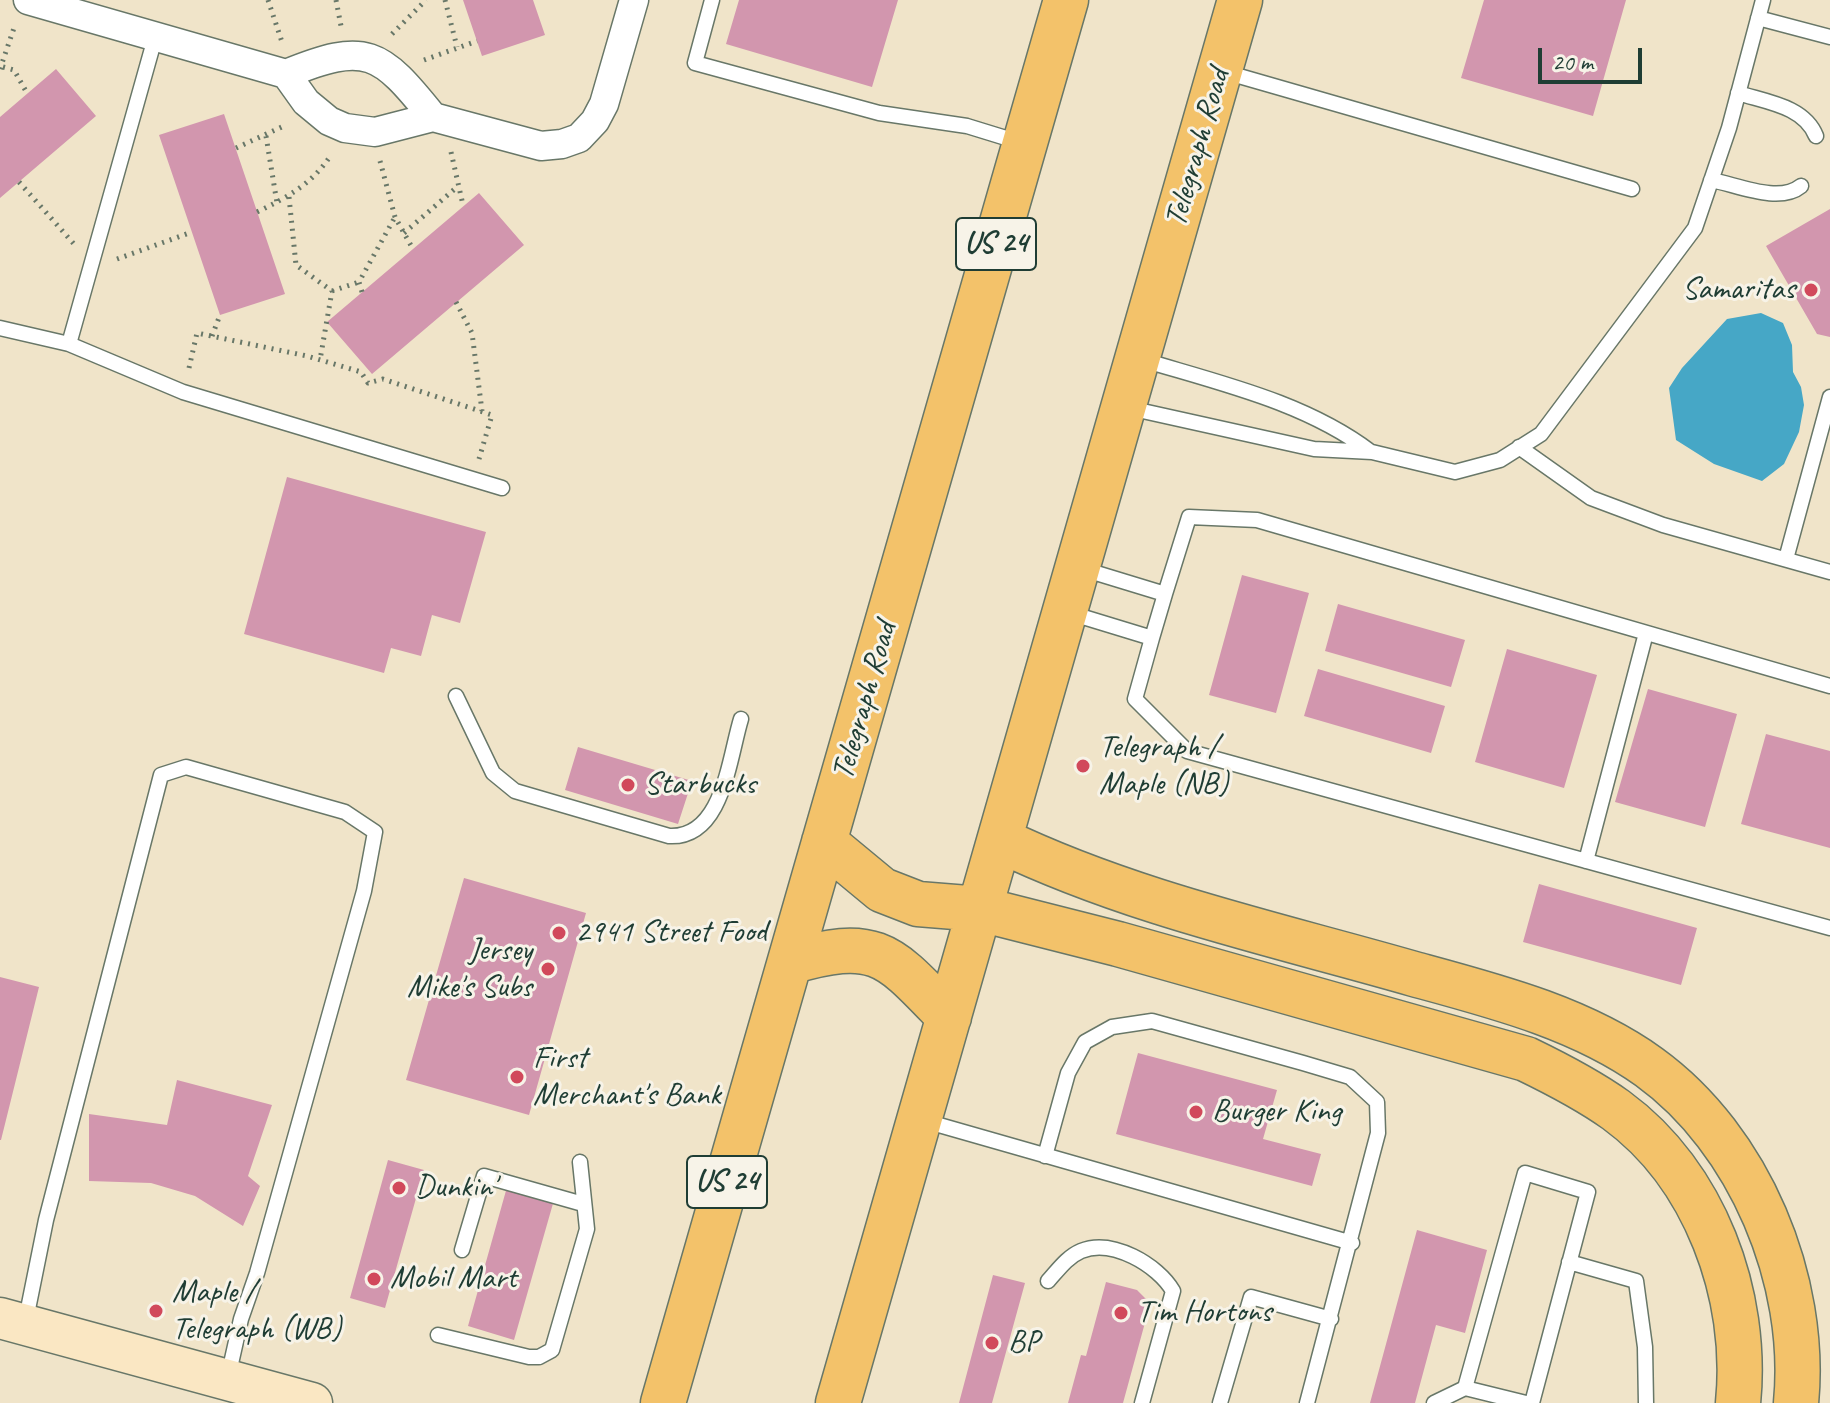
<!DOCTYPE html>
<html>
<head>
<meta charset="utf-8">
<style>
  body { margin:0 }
  #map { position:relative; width:1830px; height:1403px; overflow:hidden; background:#f0e4c9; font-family:Caveat,sans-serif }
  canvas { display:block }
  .scale { position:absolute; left:1538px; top:48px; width:104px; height:36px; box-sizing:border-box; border:4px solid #1f3d34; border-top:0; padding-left:10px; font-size:24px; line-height:28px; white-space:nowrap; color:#1f3d34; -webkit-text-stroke:6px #f7f3e8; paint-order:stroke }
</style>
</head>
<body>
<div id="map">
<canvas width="1830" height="1403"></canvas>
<div class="scale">20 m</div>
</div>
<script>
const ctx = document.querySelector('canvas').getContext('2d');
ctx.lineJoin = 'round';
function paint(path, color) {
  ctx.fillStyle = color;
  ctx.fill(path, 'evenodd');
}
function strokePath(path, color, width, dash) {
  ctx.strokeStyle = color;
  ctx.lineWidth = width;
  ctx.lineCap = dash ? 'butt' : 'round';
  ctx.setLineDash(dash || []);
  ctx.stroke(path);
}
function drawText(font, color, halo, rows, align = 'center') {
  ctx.font = font + ' Caveat,sans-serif';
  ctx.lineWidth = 6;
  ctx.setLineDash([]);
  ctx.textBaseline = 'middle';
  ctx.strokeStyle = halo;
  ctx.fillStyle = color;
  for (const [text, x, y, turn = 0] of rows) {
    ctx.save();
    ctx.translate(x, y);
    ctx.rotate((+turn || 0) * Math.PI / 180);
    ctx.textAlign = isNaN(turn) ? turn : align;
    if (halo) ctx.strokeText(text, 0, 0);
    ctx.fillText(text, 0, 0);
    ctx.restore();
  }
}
paint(new Path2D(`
  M1761,313L1783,323L1792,345L1793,372L1801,387L1804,405L1799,432L1784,464L1762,481L1714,464L1676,440L1669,388L1682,368L1727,319Z`), '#46a7c6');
paint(new Path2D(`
  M463,0H533L545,35L482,56Z
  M739,0H898L872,87L726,44Z
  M1484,0H1626L1593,116L1461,78Z
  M56,69L96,116L0,198V117Z
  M224,114L285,294L220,315L159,135Z
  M479,193L524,245L372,374L327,322Z
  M1830,209V337L1817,334L1766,246Z
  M287,477L486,532L460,623L432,615L421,656L391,648L384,673L244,634Z
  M1242,575L1309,593L1276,713L1209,695Z
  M1338,604L1465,640L1451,687L1325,651Z
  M1507,649L1597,675L1564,788L1475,762Z
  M1318,669L1445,706L1431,753L1304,716Z
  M1648,689L1737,714L1705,827L1615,802Z
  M1766,734L1830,751V848L1741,824Z
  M578,747L692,781L678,824L565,790Z
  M464,878L586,913L529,1115L406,1080Z
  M1539,884L1697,928L1681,985L1523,942Z
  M0,977L39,987L1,1140H0Z
  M1138,1053L1277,1090L1263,1139L1321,1154L1312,1186L1116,1134Z
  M177,1080L272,1105L248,1176L260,1186L243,1226L195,1196L151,1183L89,1181V1114L167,1125Z
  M388,1160L424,1170L385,1308L350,1298Z
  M507,1187L554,1200L514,1340L468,1326Z
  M1417,1230L1487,1250L1465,1333L1436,1325L1415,1403H1370Z
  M993,1275L1025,1283L992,1403H959Z
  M1106,1282L1137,1290L1148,1301L1149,1308L1123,1403H1068L1081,1355L1086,1356Z`), '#d296ae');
const service = new Path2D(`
  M712,0L695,63L879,113L967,126L1019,142
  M1758,18L1830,37
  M1225,72L1632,189
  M1738,93C1766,102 1804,106 1816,136
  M1711,180C1738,185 1779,204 1801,186
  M0,328L69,344L183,392L502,488
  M69,344L155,38
  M1140,359C1219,383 1305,402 1371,452
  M1129,408L1314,449L1372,452L1455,472L1500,460L1541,434L1695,228L1729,128L1763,0
  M1519,447L1591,498L1663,525L1830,572
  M1786,559L1830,397
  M1083,569L1165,594L1189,517L1257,520L1830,686
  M1070,613L1152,638L1135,699L1187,751L1830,928
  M1152,638L1165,594
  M456,696L493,773L515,791L669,836C723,839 729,758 741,719
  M1586,861L1646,633
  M925,1121L1352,1243
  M1045,1156L1068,1073L1085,1042L1112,1027L1152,1021L1303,1063L1350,1077L1377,1102L1378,1133L1307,1403
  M462,1250L484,1176L583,1204
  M1569,1262L1636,1281L1645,1347L1646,1403
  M1048,1281C1058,1270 1067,1257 1081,1251C1112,1238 1158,1265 1173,1291L1142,1403
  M25,1324L46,1220L161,775L186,767L345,812L375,832L364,891L257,1273L241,1319L228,1377
  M438,1335L529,1357H539L552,1350L587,1229L580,1162
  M1465,1388L1525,1173L1588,1192L1532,1403
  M1220,1403L1251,1297L1331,1319
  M1434,1403L1465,1388L1526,1403`);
const minor = new Path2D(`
  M28,0L286,74
  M433,117C380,51 367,41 286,74L306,102L329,121L345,128L375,132L433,117L541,146L562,144L579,138L595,121L604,104L634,0`);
const secondary = new Path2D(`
  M0,1318L312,1403`);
const trunk = new Path2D(`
  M1000,840C1131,903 1275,934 1414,974C1495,996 1581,1018 1649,1067C1750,1140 1808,1281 1796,1403
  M824,842L882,890L918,904L980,909L1118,944L1526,1059C1557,1074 1588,1090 1616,1110C1705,1175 1749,1295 1738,1403
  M790,962C878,936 889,955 949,1017
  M663,1403L1066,0
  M838,1403L1240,0`);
strokePath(service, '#687768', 17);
strokePath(minor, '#687768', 31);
strokePath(secondary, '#687768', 43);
strokePath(trunk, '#687768', 47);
strokePath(new Path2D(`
  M268,0L282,42
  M336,0L341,26
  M445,0L457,47
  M392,34L426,0
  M424,60L477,41
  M3,67L14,70L27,93
  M0,69L15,25
  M266,136L277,203
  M236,148L286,125
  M451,152L463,205
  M380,161L395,217L413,249
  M19,182L74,244
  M289,197L296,265L332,291L320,360
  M257,212C288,197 312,184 331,155
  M404,233L457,187
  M117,259L192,232
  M332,291L359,282
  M362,292L359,282L395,217
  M456,302L472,333L482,411
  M212,336L220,315
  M189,368L197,333L307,356L361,372L368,383L383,379L492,415L479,459`), '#687768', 5, [2, 6]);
strokePath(service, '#fff', 14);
strokePath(minor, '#fff', 28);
strokePath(secondary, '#fae7c3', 40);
strokePath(trunk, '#f3c26a', 44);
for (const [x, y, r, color] of [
  [1811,290,8,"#d1495b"],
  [1083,766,8,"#d1495b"],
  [628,785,8,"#d1495b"],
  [559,933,8,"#d1495b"],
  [548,969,8,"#d1495b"],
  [517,1077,8,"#d1495b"],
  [1196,1112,8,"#d1495b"],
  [399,1188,8,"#d1495b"],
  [374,1279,8,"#d1495b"],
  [156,1311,8,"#d1495b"],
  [1121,1313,8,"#d1495b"],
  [992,1343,8,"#d1495b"]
]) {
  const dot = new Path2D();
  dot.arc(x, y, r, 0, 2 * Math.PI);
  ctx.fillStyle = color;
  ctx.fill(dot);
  strokePath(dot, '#f7f3e8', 3);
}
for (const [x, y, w] of [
  [996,244,80],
  [727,1182,80]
]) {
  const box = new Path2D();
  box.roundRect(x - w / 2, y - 26, w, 52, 6);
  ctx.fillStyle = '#f7f3e8';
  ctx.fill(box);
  strokePath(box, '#1f3d34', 2);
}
drawText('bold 30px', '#1f3d34', null, [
  ["US 24",996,244],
  ["US 24",727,1182]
]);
drawText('32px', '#1f3d34', '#f7f3e8', [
  ["Telegraph Road",1198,148,-74],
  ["Telegraph Road",865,701,-74]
]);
drawText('32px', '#1f3d34', '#f7f3e8', [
  ["Samaritas",1795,290,"right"],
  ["Telegraph /",1099,748],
  ["Maple (NB)",1099,785],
  ["Starbucks",644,785],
  ["2941 Street Food",575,933],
  ["Jersey",532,951,"right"],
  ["Mike's Subs",532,988,"right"],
  ["First",533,1059],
  ["Merchant's Bank",533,1096],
  ["Burger King",1212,1112],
  ["Dunkin'",415,1188],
  ["Mobil Mart",390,1279],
  ["Maple /",172,1293],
  ["Telegraph (WB)",172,1330],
  ["Tim Hortons",1137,1313],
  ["BP",1008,1343]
], 'left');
</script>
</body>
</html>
